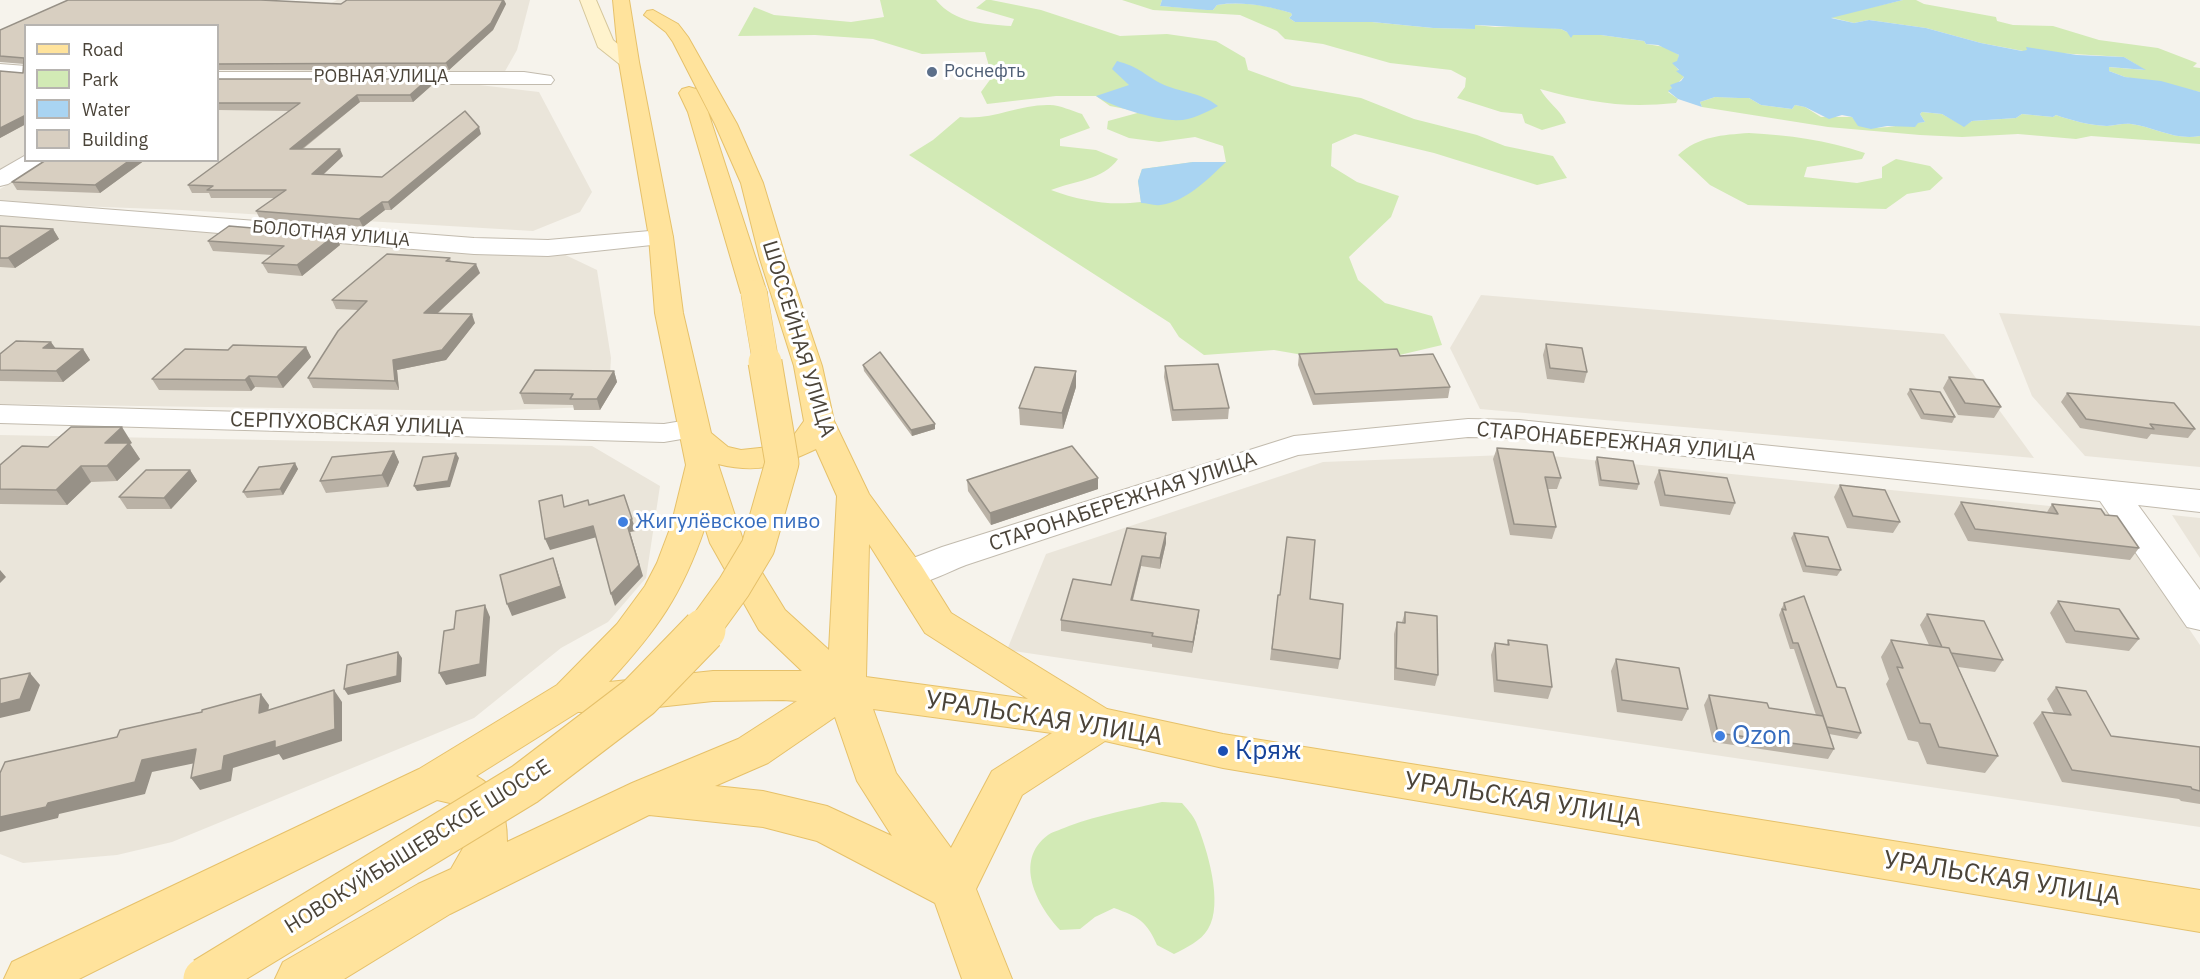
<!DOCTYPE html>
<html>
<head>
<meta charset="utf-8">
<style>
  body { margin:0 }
  #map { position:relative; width:2200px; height:979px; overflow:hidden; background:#f6f3ec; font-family:"IBM Plex Sans",sans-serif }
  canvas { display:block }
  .legend { position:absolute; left:24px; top:24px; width:195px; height:138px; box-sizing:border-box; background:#fff; border:2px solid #b7b4b0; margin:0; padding:8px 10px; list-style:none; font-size:18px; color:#4b4439 }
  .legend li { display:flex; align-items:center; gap:12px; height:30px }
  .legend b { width:30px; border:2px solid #b7b4b0 }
</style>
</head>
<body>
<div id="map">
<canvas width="2200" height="979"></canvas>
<ul class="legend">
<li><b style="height:8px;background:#ffe39c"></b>Road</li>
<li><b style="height:16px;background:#d2eab5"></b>Park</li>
<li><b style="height:16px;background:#a9d4f2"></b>Water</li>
<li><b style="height:16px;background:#d8cfc1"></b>Building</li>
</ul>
</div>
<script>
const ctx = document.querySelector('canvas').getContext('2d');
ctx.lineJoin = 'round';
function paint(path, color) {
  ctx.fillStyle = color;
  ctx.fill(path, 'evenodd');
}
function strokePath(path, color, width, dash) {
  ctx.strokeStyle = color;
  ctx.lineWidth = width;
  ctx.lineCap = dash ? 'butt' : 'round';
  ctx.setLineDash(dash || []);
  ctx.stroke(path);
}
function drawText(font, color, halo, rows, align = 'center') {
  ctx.font = font + ' "IBM Plex Sans",sans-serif';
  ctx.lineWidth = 6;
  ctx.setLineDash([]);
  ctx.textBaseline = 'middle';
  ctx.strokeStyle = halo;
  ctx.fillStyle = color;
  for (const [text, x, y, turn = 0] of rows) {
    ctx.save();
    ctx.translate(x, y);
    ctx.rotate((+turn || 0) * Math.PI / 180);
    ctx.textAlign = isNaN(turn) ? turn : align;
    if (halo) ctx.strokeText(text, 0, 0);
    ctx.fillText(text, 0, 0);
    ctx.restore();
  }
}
paint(new Path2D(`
  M337,0H530L517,50L504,73H365L218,68L277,31Z
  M0,76L26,77L25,157L0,171Z
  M218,83L471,84L539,92L592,192L580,212L533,231L182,210L0,203V189L49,161L218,160Z
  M0,210L555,250L597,270L611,358L609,393L591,407L483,411L0,404Z
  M1481,295L1944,334L2034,458L1480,409L1450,348Z
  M1999,313L2200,326V467L2085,456L2032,396Z
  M0,435L592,446L660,486L646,578L608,622L561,648L474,718L172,842L117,855L23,863L0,854Z
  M1532,454L2110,512L2200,645V827L1007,650L1046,554L1323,462Z
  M2172,515L2200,518V558Z`), '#eae5da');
paint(new Path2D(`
  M880,0H936C955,23 983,24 1011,26L1014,19L976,8L986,0H991L1041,10L1120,36L1167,34L1216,41L1245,58L1248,70L1292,86L1361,98L1414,119L1477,135L1505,146L1553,156L1567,178L1537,185L1434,153L1355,134L1332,144L1331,166L1357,182L1399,196L1391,217L1349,257L1358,280L1385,303L1432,316L1442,345L1391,357L1332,360L1274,350L1204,355L1179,337L1170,323L909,155L933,140L960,117C991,121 1019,104 1050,105C1060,105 1072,111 1082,114L1090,128L1060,139V146L1096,150L1118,159C1103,180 1074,181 1051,190C1081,201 1109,206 1141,202L1138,181L1142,169L1193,162H1226L1223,146L1195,137L1159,142L1129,138L1107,129L1108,121L1141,112L1110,106L1096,96H1056L987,104L981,92L992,77L985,52L922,54L873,39L815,35L738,36L754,7L774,15L851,22L884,17Z
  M1122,0H1162L1160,6L1213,10L1217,5C1242,1 1268,5 1291,13L1292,15L1289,18L1295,22H1372L1433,28L1474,29L1475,25L1495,27L1526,26L1561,29L1573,35H1601L1644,41L1646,44L1665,47L1679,55L1678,62L1673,63L1684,77L1668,92L1678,99L1676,103C1624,108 1591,103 1540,89C1547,102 1560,109 1566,123L1542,130L1525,123L1522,114L1501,112L1457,98L1465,87L1466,78L1451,70L1390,63L1323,44L1285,39L1277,31L1240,15L1153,10Z
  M1903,0H1916L1924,4L1996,17L1997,21L2013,25L2053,26L2099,40L2158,48L2197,63L2193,67L2200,68V92L2125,77L2109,71L2108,67L2145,70L2124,57L2023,51L1981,43L1926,28L1869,20L1854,23L1829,17Z
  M1715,97L1749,98L1761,105L1792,109L1795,105L1805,107L1821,117H1852C1855,119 1856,122 1858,124C1869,133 1911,123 1925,122L1920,114L1922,112L1942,114L1964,126L1972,121L2016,118L2022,114L2053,117L2056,115C2073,121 2089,125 2107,126C2114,126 2123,123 2131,124C2154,127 2176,141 2200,136V144L2091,136L2076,139L2018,134L1962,137L1920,135L1828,127L1702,107L1700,102Z
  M1749,133C1789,135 1826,140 1865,153L1862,159L1807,167L1804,177L1857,183L1882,178V167L1896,159L1930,166L1943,178L1930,190L1907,194L1886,209L1748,205L1710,185L1678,155C1699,136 1722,135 1749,133Z
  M1162,802L1182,803C1187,809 1193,815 1196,822C1207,848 1224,904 1208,929C1201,941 1186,948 1174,954L1157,945C1146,920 1138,917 1114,908L1095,917L1080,929L1060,930C1037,905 1013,861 1048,835C1054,831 1063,829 1069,826C1099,815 1131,809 1162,802Z`), '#d2eab5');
paint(new Path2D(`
  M1162,0H1903L1831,18L1854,23L1869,20L1926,28L1981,43L2022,51L2027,50L2026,47L2077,55L2124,57L2146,70L2109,67V71L2125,77L2161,81L2200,92V136C2176,141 2154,127 2131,124C2123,123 2114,126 2107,126C2089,125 2073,121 2056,115L2053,117L2022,114L2016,118L1972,121L1964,127L1942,114L1922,112L1920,114L1925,122L1918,123L1915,127L1887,126L1871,129L1858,126L1852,117L1842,115L1829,119L1805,107L1795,105L1792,109L1761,105L1749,98H1739L1715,97L1700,102L1702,107L1678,99L1668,91L1672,88L1670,85L1681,81L1684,77L1676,71L1679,70L1672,63L1677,61L1679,55L1658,45L1646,44L1644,41L1601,35H1573L1571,38L1567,32L1561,29L1475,25V29L1433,28L1372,22H1295L1289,18L1292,15L1291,13C1267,6 1242,1 1217,5L1213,10H1207L1160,6Z
  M1117,61C1139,67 1142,73 1160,83C1180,93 1199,91 1218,106C1205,113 1188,122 1173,120C1154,119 1112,107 1096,96L1129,85L1112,69Z
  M1193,162H1226C1208,179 1186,202 1160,205C1154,206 1147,203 1141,203L1138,181L1142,169Z`), '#a9d4f2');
const minor = new Path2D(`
  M0,64L26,66V78L0,76Z
  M218,72H524L551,76L554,80L551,84H218Z
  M26,155V160H44L41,165L8,184L0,186V170Z
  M0,201L474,238L548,240L661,230L670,232L673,237L670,242L661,244L548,256L474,254L0,215Z
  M0,405L664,424L694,419L705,421L709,428L705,435L664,442L0,423Z
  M1468,419L1519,420L2200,490V512L2138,505L2200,590V630L2187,627L2100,501L1519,438L1468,437L1298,455L966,565C944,573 919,590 895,583L890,574L895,565L942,547L1294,436Z`);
const secondary = new Path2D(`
  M580,0H596L613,40L639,62L636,66H622L598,47Z`);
const primary = new Path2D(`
  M613,0H629L639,62L673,237L683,313L711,433L728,447L741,450L769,447L794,435L804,421L794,366L760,259L741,183L715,124L673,42L666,32L644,15L647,11L653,10L678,24L688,37L737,124L763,183L786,259L822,366L834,421L869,494L921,565L951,613L1107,709L1223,734L2200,890V932L1223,768L1105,741L1022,795L976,889L1012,979H962L935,903L817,841L763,827L649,815L450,914L344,979H275L283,962L418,884L451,869L463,848V825L460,814L450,803L437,800L79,979H4L12,962L419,769L557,685L617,624L645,586L657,563L671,526L686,465L655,313L649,237L619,62ZM816,449L837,496L829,650L785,610L744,543L718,464C758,474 780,466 816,449ZM705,527L710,543L759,630L802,671H713L609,682C657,630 682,595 705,527ZM869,544L925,633L1028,699L866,677ZM783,700L797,701L738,739L632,783L507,842C507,816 501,789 476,776L578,712H612L713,701ZM873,709L1052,733L992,771L951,848L896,773ZM835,717L857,781L892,836L827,806L763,791L715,786L768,763Z
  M689,87L696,89L708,112L767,293L763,299L754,301L745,299L741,293L688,112L679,93L682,89Z`);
strokePath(minor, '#c2bbae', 2);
strokePath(secondary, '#d6c79b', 2);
strokePath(primary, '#e6c16a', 2);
paint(minor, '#fff');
paint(secondary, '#fff3cd');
paint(primary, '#ffe39c');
const primaryBridgeFar2 = new Path2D(`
  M754,293L766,364`);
const primaryBridgeFar1 = new Path2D(`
  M702,631L734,587L758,547L782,463L765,362`);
const primaryBridge = new Path2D(`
  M205,979L525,784L639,697L704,630`);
strokePath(primaryBridgeFar2, '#e6c16a', 27, []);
strokePath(primaryBridgeFar1, '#e6c16a', 35, []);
strokePath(primaryBridge, '#e6c16a', 45, []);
strokePath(primaryBridgeFar2, '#ffe39c', 26);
strokePath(primaryBridgeFar1, '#ffe39c', 33);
strokePath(primaryBridge, '#ffe39c', 43);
paint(new Path2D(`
  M68,0H261L341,4L347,0H504L506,4L493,30L449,70H218V26H26V124L0,138V71L23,73L24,64L0,62V30Z
  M218,79L431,86L413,102H360L303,149L343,156L324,174L382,177L481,134L391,210H385L363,227L260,219L256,211L275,198H211L209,193H192L188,185L290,111L218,110Z
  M46,160H145L100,193L17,190L12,182Z
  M0,226L53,229L59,239L15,268L0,267Z
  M335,235L340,245L302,276L268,273L262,263L272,255L213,251L208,241Z
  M450,258L451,262L480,273L438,313L475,323L446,360L397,370L399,390L313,388L308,378L358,310L336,309L332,300Z
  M1546,344L1587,372L1584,383L1547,379L1543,355Z
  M306,347L311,357L283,388L255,387L251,391L159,390L152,379L228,350Z
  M56,349H83L90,360L63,382L0,381V354Z
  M1299,354L1400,356L1450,387L1448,398L1313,405L1298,365Z
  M863,365L935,429L912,436L864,371Z
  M1165,366L1229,408L1228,419L1172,421L1164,377Z
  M614,371L617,382L600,410H574L573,405L524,404L520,393Z
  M1949,377L2001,407L1994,418L1958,415L1943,388Z
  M1076,387L1063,429L1020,425L1019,408Z
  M1910,389L1955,417L1952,423L1921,419L1907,394Z
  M2067,393L2195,429L2188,438L2151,434L2147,439L2080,428L2061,402Z
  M132,443L130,444L140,459L117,481L91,482L67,505L0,504V465L48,447Z
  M1497,448L1561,478L1557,489H1547L1556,527L1552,539L1510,535L1493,459Z
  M394,451L399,462L388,487L326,493L320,481Z
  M1597,457L1639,484L1637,490L1599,486L1595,462Z
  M295,463L298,469L283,495L247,498L243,492Z
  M190,470L197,481L171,509H127L119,497Z
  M1659,470L1735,503L1730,515L1660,506L1654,482Z
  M967,480L1098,489L991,525L968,491Z
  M1840,485L1900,522L1893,533L1847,528L1834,497Z
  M1961,502L2047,512L2052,504L2139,548L2130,560L1968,541L1954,514Z
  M1127,528L1166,543L1160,569L1141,566L1133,600L1199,610L1198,620L1192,653L1152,647V644L1061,631V620L1111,585Z
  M1794,533L1841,570L1837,576L1803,572L1791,538Z
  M1278,595L1310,599L1340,659L1338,669L1270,660Z
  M2058,601L2139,639L2129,651L2066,643L2050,613Z
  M1784,603L1837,687L1861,733L1857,739L1829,734L1834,749L1828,759L1713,742L1704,705L1709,695L1769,708L1816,715L1794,649H1790L1779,615Z
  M1405,612L1438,675L1435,686L1394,680V634L1397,622H1402Z
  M1927,614L2003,660L1995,672L1958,667L1998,756L1985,773L1927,764L1918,742L1908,740L1886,684L1889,679L1881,657L1891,640L1929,645L1920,625Z
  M1508,640L1552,687L1548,699L1494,692L1491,655L1495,643L1507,644Z
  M1616,659L1688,709L1682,721L1617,712L1611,671Z
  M2056,687L2111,736L2200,747V804L2181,801L2179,799L2062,782L2033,723L2042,712L2054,713L2047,699Z`), '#bab2a6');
paint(new Path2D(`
  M500,0H504L506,4L493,30L449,70L446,63Z
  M428,79L431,86L413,102L410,95Z
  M357,95L360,102L293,156L290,149Z
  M26,115V124L0,138V128Z
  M479,127L481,134L391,210L388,202Z
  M340,149L343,156L316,181L312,174Z
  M130,160H145L100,193L95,185Z
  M382,202L385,210L363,227L359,219Z
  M53,229L59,239L15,268L8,258Z
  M335,235L340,245L302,276L297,265Z
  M476,264L480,273L428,322L424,313Z
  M472,314L475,323L446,360L397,370L399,390L395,381L393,360Z
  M51,342L59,353L43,348Z
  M306,347L311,357L283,388L277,377Z
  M83,349L90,360L63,382L56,371Z
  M614,371L617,382L600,410L597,399Z
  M1076,371V387L1063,429L1062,413Z
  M249,376L255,387L251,391L245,380Z
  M935,424V429L912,436L911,430Z
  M122,427L132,443L130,444L140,459L117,481L107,466L105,443Z
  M394,451L399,462L388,487L382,475Z
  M456,453L459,458L450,487L417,491L414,486Z
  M295,463L298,469L283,495L280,489Z
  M81,466L91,482L67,505L56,490Z
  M190,470L197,481L171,509L164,498Z
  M1098,478V489L991,525L990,513Z
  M624,495L636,531L630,532L643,576L615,606L611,594L626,521Z
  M593,526L597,537L550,550L545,539Z
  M1166,533V543L1160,569V558Z
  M1142,556L1141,566L1130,610L1131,600Z
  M553,558L557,570L566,598L512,616L507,604Z
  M0,570L6,577L0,583Z
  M485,605L490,617L486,676L446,685L439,673Z
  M1199,610L1198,620L1192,653L1193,642Z
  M398,652L402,658L401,682L348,695L344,689Z
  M30,673L40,685L30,711L0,718V704Z
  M334,690L342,702V741L283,760L279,754L233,768L231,781L200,790L191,778L224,756Z
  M261,694L269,705L267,725L259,713Z
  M196,749L205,761L152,772L145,794L59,814L58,818L0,832V817L142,760Z`), '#979187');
const building = new Path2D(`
  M68,0H261L341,4L347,0H503L491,23L446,63L218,64V26H26V115L0,128V71L23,73L24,58L0,56V30Z
  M218,79H428L410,95H357L290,149H340L312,174L382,177L465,111L479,127L388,202H382L359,219L256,211L286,190H207L213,186L188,185L300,103H218Z
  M46,160H130L95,185L12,182Z
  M0,226L53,229L8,258H0Z
  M229,226L335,235L297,265L262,263L284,246L208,241Z
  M387,254L450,258L446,261L476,264L424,313L472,314L442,350L393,360L395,381L308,378L338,331L367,301L332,300Z
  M16,341L51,342L43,348L83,349L56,371L0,370V354Z
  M1546,344L1582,348L1587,372L1550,368Z
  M233,345L306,347L277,377L249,376L245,380L152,379L185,349L228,350Z
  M1397,349L1400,356L1433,354L1450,387L1315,394L1299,354Z
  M880,352L935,424L911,430L863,365Z
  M1218,364L1229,408L1173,410L1165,366Z
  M1035,367L1076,371L1062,413L1019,408Z
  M535,370L614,371L597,399H570L573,394L520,393Z
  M1949,377L1983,380L2001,407L1965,403Z
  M1910,389L1940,392L1955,417L1924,414Z
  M2067,393L2174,403L2195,429L2150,424L2154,429L2086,419Z
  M71,427H122L105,443H129L107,466H81L56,490L0,489V465L22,446L48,447Z
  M1072,446L1098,478L990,513L967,480Z
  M1497,448L1553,452L1561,478L1545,477L1556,527L1514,524Z
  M394,451L382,475L320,481L332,457Z
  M456,453L448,481L414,486L423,457Z
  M1597,457L1633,461L1639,484L1601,480Z
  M295,463L280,489L243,492L259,467Z
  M146,470H190L164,498L119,497Z
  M1659,470L1727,478L1735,503L1665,495Z
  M1840,485L1885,490L1900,522L1853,516Z
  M562,495L564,507L588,500L589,505L624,495L632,519L626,521L639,565L611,594L593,526L545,539L539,501Z
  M1961,502L2058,514L2052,504L2101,509L2105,515L2117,516L2139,548L1975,529Z
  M1127,528L1166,533L1160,558L1142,556L1131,600L1199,610L1193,642L1152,636L1153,633L1061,620L1073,579L1111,585Z
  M1794,533L1828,537L1841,570L1806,566Z
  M1287,537L1315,540L1310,599L1343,604L1340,659L1272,649L1278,595H1280Z
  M553,558L561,586L507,604L500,575Z
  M1804,596L1837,687L1845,688L1861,733L1827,727L1798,643H1793L1782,609L1786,610L1784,603Z
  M2058,601L2119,609L2139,639L2075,631Z
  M485,605L480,664L439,673L444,631L454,629L456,611Z
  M1405,612L1437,616L1438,675L1396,668L1397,622L1405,623Z
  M1927,614L1984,621L2003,660L1951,653L1949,648L1942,647Z
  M1508,640L1547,645L1552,687L1497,680L1495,643L1509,645Z
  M1891,640L1949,648L1998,756L1939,747L1930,724L1920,723L1897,667L1903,668Z
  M398,652L397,676L344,689L347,665Z
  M1616,659L1679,668L1688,709L1622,700Z
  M30,673L20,699L0,704V679Z
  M2056,687L2086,691L2111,736L2200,747V791L2192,789L2191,787L2072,770L2042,712L2071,715Z
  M334,690L335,729L275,748V741L224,756L222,770L191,778L196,749L142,760L135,782L48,803L46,807L0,817V773L5,762L117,737L120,730L202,712V710L261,694L259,713Z
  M1709,695L1767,703L1769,708L1823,716L1834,749L1718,733Z`);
paint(building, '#d8cfc1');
strokePath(building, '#979187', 1.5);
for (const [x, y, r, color] of [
  [932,72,6,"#5c6f8a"],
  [623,522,6,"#3f7fe0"],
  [1720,736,6,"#3f7fe0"],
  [1223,751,6,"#1a4fb4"]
]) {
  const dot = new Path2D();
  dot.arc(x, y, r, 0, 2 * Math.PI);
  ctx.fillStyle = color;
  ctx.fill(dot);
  strokePath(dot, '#fff', 2);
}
drawText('18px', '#4e5e75', '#fff', [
  ["Роснефть",944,72]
], 'left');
drawText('18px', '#4b4439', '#fff', [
  ["РОВНАЯ УЛИЦА",381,77],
  ["БОЛОТНАЯ УЛИЦА",331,234,5]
]);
drawText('21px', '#4b4439', '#fff', [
  ["ШОССЕЙНАЯ УЛИЦА",798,339,73],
  ["СЕРПУХОВСКАЯ УЛИЦА",347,424,2],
  ["СТАРОНАБЕРЕЖНАЯ УЛИЦА",1616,442,5],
  ["СТАРОНАБЕРЕЖНАЯ УЛИЦА",1123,502,-18],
  ["НОВОКУЙБЫШЕВСКОЕ ШОССЕ",418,847,-32]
]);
drawText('21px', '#366cbe', '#fff', [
  ["Жигулёвское пиво",635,522]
], 'left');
drawText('26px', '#4b4439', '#fff', [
  ["УРАЛЬСКАЯ УЛИЦА",1044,719,9],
  ["УРАЛЬСКАЯ УЛИЦА",1523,800,9],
  ["УРАЛЬСКАЯ УЛИЦА",2002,879,9]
]);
drawText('26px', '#366cbe', '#fff', [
  ["Ozon",1732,736]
], 'left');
drawText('26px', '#164399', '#fff', [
  ["Кряж",1235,751]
], 'left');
</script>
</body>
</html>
